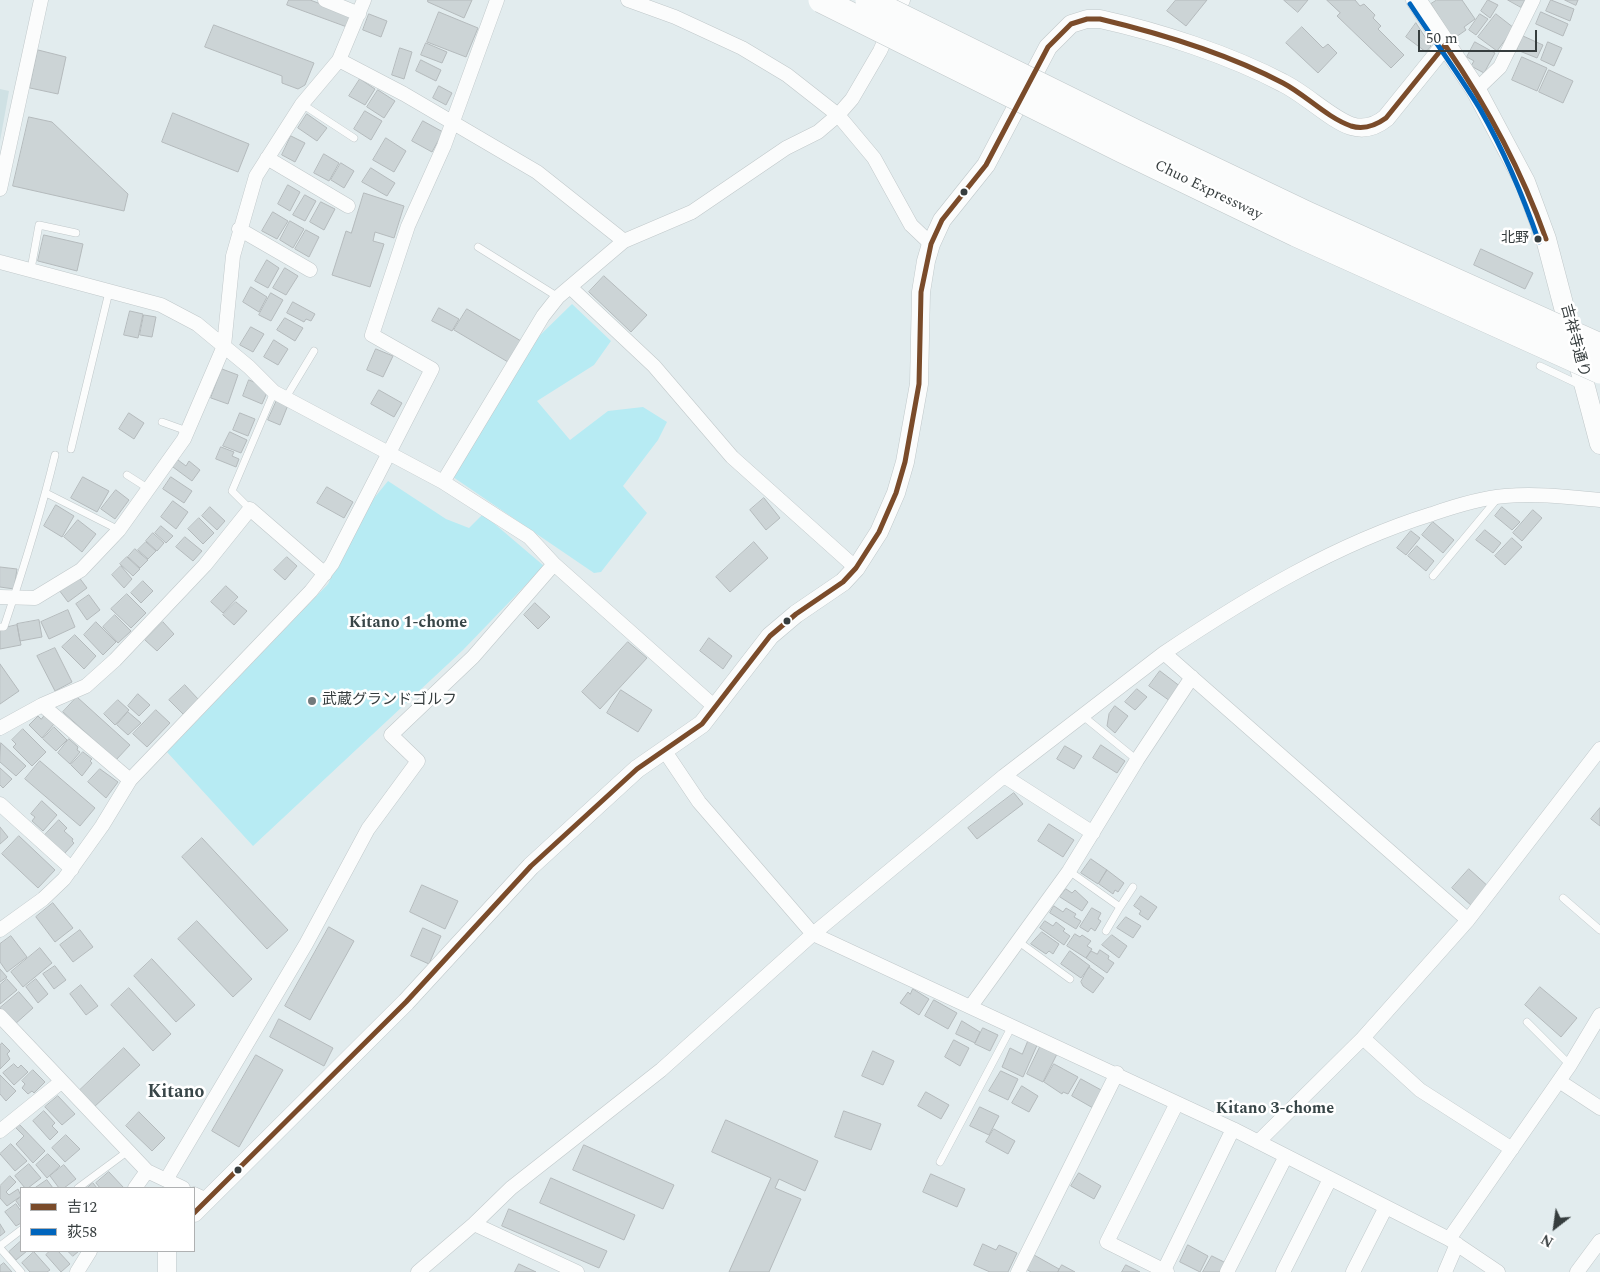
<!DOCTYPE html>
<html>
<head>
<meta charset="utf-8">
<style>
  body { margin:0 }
  #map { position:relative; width:1600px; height:1272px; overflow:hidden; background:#e2ecee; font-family:Spectral,"Noto Sans JP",serif }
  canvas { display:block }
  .legend { position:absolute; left:20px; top:1187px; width:175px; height:65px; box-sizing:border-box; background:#fff; border:1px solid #afb1b2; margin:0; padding:6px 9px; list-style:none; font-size:15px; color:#363d3e }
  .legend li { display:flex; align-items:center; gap:10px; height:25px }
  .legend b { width:25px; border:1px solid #afb1b2 }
  .north { position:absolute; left:1530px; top:1202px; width:50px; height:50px; -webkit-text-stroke:4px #fff; paint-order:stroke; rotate:210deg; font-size:14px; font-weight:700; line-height:20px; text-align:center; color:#363d3e }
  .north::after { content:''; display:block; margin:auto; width:18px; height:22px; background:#363d3e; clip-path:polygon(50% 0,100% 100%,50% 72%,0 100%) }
  .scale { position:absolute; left:1418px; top:30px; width:119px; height:22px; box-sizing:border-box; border:2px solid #363d3e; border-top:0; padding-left:6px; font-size:15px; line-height:18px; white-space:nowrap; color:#363d3e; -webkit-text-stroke:4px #fff; paint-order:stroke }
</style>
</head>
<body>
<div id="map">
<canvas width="1600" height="1272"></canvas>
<ul class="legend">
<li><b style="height:6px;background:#7a4b2a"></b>吉12</li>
<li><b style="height:6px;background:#0065bd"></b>荻58</li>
</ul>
<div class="north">N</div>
<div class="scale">50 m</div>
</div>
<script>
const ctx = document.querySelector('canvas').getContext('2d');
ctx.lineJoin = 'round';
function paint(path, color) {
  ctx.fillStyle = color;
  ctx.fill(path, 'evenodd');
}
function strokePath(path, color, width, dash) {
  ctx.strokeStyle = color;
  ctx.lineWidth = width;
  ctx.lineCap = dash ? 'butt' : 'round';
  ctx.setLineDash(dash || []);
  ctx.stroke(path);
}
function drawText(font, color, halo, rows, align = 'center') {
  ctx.font = font + ' Spectral,"Noto Sans JP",serif';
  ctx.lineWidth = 5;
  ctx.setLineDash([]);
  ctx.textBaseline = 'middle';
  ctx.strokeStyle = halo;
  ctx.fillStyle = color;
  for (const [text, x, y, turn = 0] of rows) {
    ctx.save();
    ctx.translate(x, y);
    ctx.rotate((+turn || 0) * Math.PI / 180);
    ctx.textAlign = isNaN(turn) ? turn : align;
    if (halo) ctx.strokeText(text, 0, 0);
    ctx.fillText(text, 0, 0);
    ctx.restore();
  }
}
paint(new Path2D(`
  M0,89L9,91L0,141Z`), '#cfe1e4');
paint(new Path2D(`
  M572,304L611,341L594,365L537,401L570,440L608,411L643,407L667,422L658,440L623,486L647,513L601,572L594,573L453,477L530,345Z
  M388,481L446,519L469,528L483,514L544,566L463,650L253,846L167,752L328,584L362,513Z`), '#b7ebf3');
const building = new Path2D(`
  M289,0H310L351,15L347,27L287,5Z
  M428,0H472L464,18L428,2Z
  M1176,0H1207L1186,26L1167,11Z
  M1284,0H1308L1298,12Z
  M1327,0H1355L1360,6L1364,4L1375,15L1373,18L1381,26L1378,29L1404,55L1391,68L1337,16L1340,13Z
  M1437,0H1462L1475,19L1464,27L1466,30L1453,39L1431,4Z
  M1488,0L1498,5L1490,18L1481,11Z
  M1508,0H1525L1521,7Z
  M1551,0L1574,9L1570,21L1546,11Z
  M1565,0H1578L1576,5Z
  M439,12L478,28L466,57L427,42Z
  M1541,12L1568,24L1563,36L1536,24Z
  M369,14L387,21L381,37L363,30Z
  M1480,14L1488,19L1476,35L1469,30Z
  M1496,14L1514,28L1497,51L1478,37Z
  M1416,23L1431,46L1426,52L1406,37Z
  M214,25L314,63L305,85L298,89L282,83V76L205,47Z
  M1302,27L1323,48L1328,44L1337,53L1318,73L1286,43Z
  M1523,36L1543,45L1537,58L1517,50Z
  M1475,42L1495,53L1484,73L1471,66L1474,61L1467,57Z
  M1548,42L1562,48L1554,66L1541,60Z
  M426,43L447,52L442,63L421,55Z
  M400,48L412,52L404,79L392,75Z
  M38,50L66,57L58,94L30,88Z
  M1522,57L1547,68L1537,91L1512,80Z
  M421,60L441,70L436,81L416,71Z
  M1549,70L1573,81L1563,103L1539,92Z
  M360,79L375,89L365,105L349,96Z
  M439,86L452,93L446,105L433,98Z
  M378,90L395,101L384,118L367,107Z
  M365,111L382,121L371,140L354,129Z
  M173,113L249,144L238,172L162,142Z
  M307,114L327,128L317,141L298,128Z
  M29,117L52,122L128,194L124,211L13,186Z
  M423,121L443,132L432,152L412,141Z
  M291,136L305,143L295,162L282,155Z
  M386,138L406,151L394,172L373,160Z
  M324,154L339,163L329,181L314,173Z
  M341,163L354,171L344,188L331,180Z
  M371,168L395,183L387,196L362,182Z
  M288,185L300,192L290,211L278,204Z
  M364,193L404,206L394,238L375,232L373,241L384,244L370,287L332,275L346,231L351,233Z
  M305,195L316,201L305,221L293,215Z
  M321,202L335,209L324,230L310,222Z
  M273,212L288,221L277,239L262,231Z
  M290,221L304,229L293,248L280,240Z
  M306,230L319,237L309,257L295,249Z
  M44,235L83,244L77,271L38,261Z
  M1481,249L1533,273L1525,289L1474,265Z
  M267,260L279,268L268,288L255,281Z
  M285,268L298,276L286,295L273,288Z
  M604,276L647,315L631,332L589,292Z
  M251,287L267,297L259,312L243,302Z
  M271,293L283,300L271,321L259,315Z
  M293,302L315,314L311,321L306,319L304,322L287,313Z
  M439,308L459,319L452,331L432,321Z
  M467,309L521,341L508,362L454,330Z
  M130,311L143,314L138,338L124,335Z
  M144,315L156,317L152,337L140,335Z
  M285,318L303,328L295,341L277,330Z
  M251,327L264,334L253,352L240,345Z
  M274,340L288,349L278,365L264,357Z
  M376,349L393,356L383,377L367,370Z
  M222,369L238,375L228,404L211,398Z
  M249,380L269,388L262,404L243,396Z
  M379,390L402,403L394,417L371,404Z
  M277,400L288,405L280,425L268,420Z
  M129,413L144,423L134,439L119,429Z
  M240,413L255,419L248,436L233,430Z
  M230,432L247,440L241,453L223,446Z
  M221,447L234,452L232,456L239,459L236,467L216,459Z
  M178,460L186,466L189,461L200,470L192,481L173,467Z
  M83,477L109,491L97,512L71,498Z
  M171,477L192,491L184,503L163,489Z
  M327,487L353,502L344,518L317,503Z
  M116,490L129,500L115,519L101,509Z
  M764,498L780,518L766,530L750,510Z
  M173,501L188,512L176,529L161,517Z
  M56,505L74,516L62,537L44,526Z
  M210,507L225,521L217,530L202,516Z
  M1502,507L1520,522L1512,530L1495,516Z
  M1533,510L1542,518L1522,541L1513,533Z
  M199,518L214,533L203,544L188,529Z
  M78,520L96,534L82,552L64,537Z
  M1433,522L1454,540L1443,553L1422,535Z
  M161,526L173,536L166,543L155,533Z
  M1485,530L1501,543L1493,553L1476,540Z
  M1411,531L1420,538L1406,555L1397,548Z
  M153,533L164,543L157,551L146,541Z
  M185,537L202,551L193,561L176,547Z
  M1512,538L1522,547L1505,565L1495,556Z
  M146,542L156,551L148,559L138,550Z
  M754,542L768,558L730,592L716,577Z
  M1417,546L1434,561L1426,571L1408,556Z
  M135,549L148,560L140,568L128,557Z
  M127,557L140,569L133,576L120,564Z
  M287,557L297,566L285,580L274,570Z
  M121,566L132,579L124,588L112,575Z
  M0,567L17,569L14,589L0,587Z
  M78,576L87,588L68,602L59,590Z
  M143,581L153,591L141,603L131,593Z
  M226,586L238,597L223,613L211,602Z
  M127,594L146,613L131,628L111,609Z
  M89,595L100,610L87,620L76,604Z
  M236,602L247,611L234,625L223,615Z
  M535,603L550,617L538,629L524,615Z
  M68,610L75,627L49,639L41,622Z
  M115,615L131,631L118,643L103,627Z
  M39,620L42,637L20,641L17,624Z
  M96,622L116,642L103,655L84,635Z
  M163,622L174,634L157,651L145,640Z
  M17,625L21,645L0,649V629Z
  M75,635L96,656L84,669L62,647Z
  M709,638L732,656L723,669L700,651Z
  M628,642L647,658L600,709L582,692Z
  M55,648L72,682L55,691L37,656Z
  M0,664L19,691L0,704Z
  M1160,671L1181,687L1170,701L1149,686Z
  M185,685L198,699L183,714L169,700Z
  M1137,689L1147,697L1135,710L1125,702Z
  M621,690L652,710L638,732L607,713Z
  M138,694L150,705L139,716L128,706Z
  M77,697L130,745L116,760L63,712Z
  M118,700L129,710L115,725L104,714Z
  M1115,706L1128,716L1115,733L1107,726L1109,714Z
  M156,710L170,723L147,747L133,734Z
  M128,712L141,723L128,735L117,725Z
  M45,715L54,724L42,738L29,725L38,716L41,719Z
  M54,727L67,740L56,751L43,739Z
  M23,729L46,752L32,766L13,747L16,744L12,740Z
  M69,739L78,747L77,750L80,752L70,764L58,753Z
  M1,743L26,766L16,776L0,762Z
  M1101,745L1125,761L1117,773L1093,758Z
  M1065,746L1082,756L1074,769L1057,759Z
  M83,752L92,759L90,761L92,763L82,776L71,765Z
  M40,761L95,808L80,826L25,779Z
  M0,768L12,779L3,788L0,785Z
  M100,769L118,782L106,798L88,782Z
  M1014,793L1023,804L977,839L968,828Z
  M42,801L57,815L43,831L32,821L35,817L31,814Z
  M1600,808V826L1591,819Z
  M59,820L67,828L64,831L73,839L72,841L74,843L64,854L44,836Z
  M1049,824L1074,840L1063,857L1038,841Z
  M0,827L8,837L0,844Z
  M19,836L55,870L38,888L2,854Z
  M202,838L288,930L267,949L182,857Z
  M1091,859L1107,870L1098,884L1081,873Z
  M1469,869L1490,888L1473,907L1452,888Z
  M1107,870L1124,883L1118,892L1115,890L1113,894L1099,884Z
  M422,885L458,901L445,929L410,912Z
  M1066,889L1072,893L1075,890L1088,902L1082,911L1060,897Z
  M1141,896L1157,907L1148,920L1139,914L1141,911L1134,906Z
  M53,903L73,928L55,942L36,917Z
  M1054,906L1063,912L1066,908L1076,914L1074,917L1081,921L1076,929L1050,913Z
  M1092,908L1101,913L1098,919L1101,921L1095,931L1091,928L1088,932L1080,927Z
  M1126,917L1141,926L1133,938L1117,928Z
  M197,921L252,979L233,997L178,939Z
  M1045,921L1053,926L1056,922L1065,929L1063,931L1070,936L1064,945L1040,928Z
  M329,927L354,941L310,1020L285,1006Z
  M423,928L441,936L429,964L411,956Z
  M80,930L93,947L73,962L60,945Z
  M1042,932L1059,944L1053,954L1049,951L1046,954L1031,944Z
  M1075,934L1080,937L1082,935L1091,941L1087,946L1092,949L1086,958L1067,946Z
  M1112,935L1127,946L1119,958L1102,945Z
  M11,936L27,957L7,972L0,962V944Z
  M40,948L52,963L23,987L11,972Z
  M1100,950L1109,956L1108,959L1114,963L1107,973L1086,958L1091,951L1097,954Z
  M1070,951L1090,966L1081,978L1061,964Z
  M152,959L195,1005L176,1022L134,976Z
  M55,966L66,980L54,989L43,974Z
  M1089,967L1104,978L1093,993L1083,986L1081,982Z
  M0,969L7,977L0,982Z
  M7,979L17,990L0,1004V985Z
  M36,979L48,994L38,1003L26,987Z
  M81,985L98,1006L86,1015L70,994Z
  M1540,987L1577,1018L1561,1037L1525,1005Z
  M129,988L171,1034L153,1051L111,1005Z
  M913,989L929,999L919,1015L900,1003L908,992L910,994Z
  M19,992L33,1008L14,1025L0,1008Z
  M934,1000L957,1013L948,1029L925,1016Z
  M279,1019L333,1048L324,1066L270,1037Z
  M962,1021L980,1032L975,1043L956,1034Z
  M983,1028L998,1035L990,1051L975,1044Z
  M1029,1039L1038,1043L1023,1077L1002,1067L1010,1048L1022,1054Z
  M954,1040L969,1048L960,1066L945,1057Z
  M2,1043L10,1051L7,1054L10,1059L0,1069V1046Z
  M1041,1045L1057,1054L1043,1082L1027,1074Z
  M124,1048L140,1065L94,1107L79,1091Z
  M873,1051L894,1061L883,1085L862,1076Z
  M256,1055L283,1070L239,1147L212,1131Z
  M14,1064L18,1068L21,1065L28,1072L14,1085L3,1073Z
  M1054,1064L1078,1077L1068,1094L1063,1092L1062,1094L1044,1082Z
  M33,1070L45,1082L34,1093L32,1091L28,1094L22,1088L25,1084L22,1081Z
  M1001,1071L1018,1079L1008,1100L989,1091Z
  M0,1075L16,1091L6,1101L0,1094Z
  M1081,1079L1103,1091L1093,1108L1072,1096Z
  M1022,1086L1038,1096L1029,1112L1012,1103Z
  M926,1092L949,1105L941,1119L918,1106Z
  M58,1096L75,1114L62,1125L45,1107Z
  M980,1107L999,1116L989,1135L970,1126Z
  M44,1111L55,1123L52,1126L58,1132L50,1140L33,1121Z
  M844,1111L881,1124L871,1150L835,1137Z
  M139,1112L165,1138L152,1151L126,1126Z
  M726,1120L818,1161L805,1191L779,1179L775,1188L801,1199L769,1272H729L771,1178L712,1152Z
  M19,1124L45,1151L33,1163L16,1144L24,1136L15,1127Z
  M994,1129L1015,1141L1008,1154L986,1142Z
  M66,1135L80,1149L65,1162L52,1148Z
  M11,1144L27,1161L15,1171L0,1154Z
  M584,1145L674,1185L663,1209L573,1170Z
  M48,1154L60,1166L47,1178L36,1165Z
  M29,1164L41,1178L28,1188H25L15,1176Z
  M64,1165L76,1179L64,1188H59L50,1176Z
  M109,1172L124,1188H100L96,1183Z
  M1079,1173L1101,1186L1094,1199L1071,1186Z
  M931,1174L965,1189L957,1207L923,1192Z
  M10,1176L16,1182L6,1192L9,1195L18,1189L21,1196L7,1206L0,1198V1186Z
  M551,1178L635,1215L624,1240L540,1203Z
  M47,1180L53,1188H35Z
  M93,1183L97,1188H87Z
  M21,1197V1208L16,1201Z
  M16,1204L21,1211V1223L16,1226L5,1212Z
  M509,1209L607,1251L599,1268L502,1226Z
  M0,1224L5,1232L0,1236Z
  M21,1241V1251H27L16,1260L9,1252Z
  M983,1244L996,1250L999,1245L1017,1253L1008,1272H990L974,1265Z
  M1188,1245L1208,1256L1200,1272L1180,1262Z
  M50,1251H58L70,1264L61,1272L46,1255Z
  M68,1251H79L73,1256Z
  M34,1252L50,1270L47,1272H30L22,1263Z
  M1034,1255L1059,1269L1058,1272H1031L1026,1269Z
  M1212,1256L1226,1263L1221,1272H1203Z
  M4,1263L12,1272H0V1266Z
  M519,1264L536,1272H515Z
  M1062,1265L1075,1272H1058Z
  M1126,1265L1140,1272H1122Z`);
paint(building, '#ccd4d6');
strokePath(building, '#b4babc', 1);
const service = new Path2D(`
  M302,104L354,138
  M478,247L558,297
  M31,269L39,225L76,233
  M1540,366L1580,385
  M285,399L314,351
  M162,422L187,431
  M71,449L109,292
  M127,475L149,489
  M46,493L119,530
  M250,509L232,491L274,392
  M1433,576L1497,499
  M0,627H4C23,570 41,513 55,455
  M1083,716L1137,760
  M1069,871L1120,907L1106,931
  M1563,898L1600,930
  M1120,907L1133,887
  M1019,942L1070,979
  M1527,1022L1570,1065
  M940,1162L1012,1026
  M78,1188L128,1151
  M0,1246L21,1230
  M0,1248L21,1272`);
const minor = new Path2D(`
  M325,0L359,14
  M628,0L675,17L742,48L787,75L838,115L874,158L911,225L931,244
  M339,60L404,94L537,172L624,241
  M1476,90L1500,67L1533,0
  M267,158L348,206
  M0,189L41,0
  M239,229L310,270
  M0,262L161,305L197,324L249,367L274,392L443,482
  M571,288L654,366L732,457L856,568
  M554,564L529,537L443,482L543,316L558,297L624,241L692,212L786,148L818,132L838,115L852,99L880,51L903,0
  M0,597L35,598L81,570L119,530L184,439L224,346L233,256L256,176L302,104L339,60L364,0
  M42,705L130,780
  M0,728L42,705L86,686L115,660L205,565L250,509L325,574
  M664,750L699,802L813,934L1004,776L1164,653
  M1004,776L1093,833
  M0,804L72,869
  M1468,920L1164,653C1248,597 1335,544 1432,514C1455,506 1481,498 1505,496C1537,493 1569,497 1600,500
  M0,930L43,899L64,879L102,826L130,780L311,591L332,564L432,369L372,335L408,226L444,146L497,0
  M971,1006L1069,871L1137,760L1192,677
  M0,1016L147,1171
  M1363,1038L1420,1090L1512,1149
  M1559,1081L1600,1108
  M0,1131L61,1082
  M1258,1142L1363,1038L1468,920L1600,749
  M166,1180L183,1188
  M135,1188L147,1171L166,1180L306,944L368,829L418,761L391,735L473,657L554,564L716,708
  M194,1194L207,1200
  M474,1224L577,1272
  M1449,1239L1570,1065L1600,1015
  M77,1272L90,1251
  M418,1272L474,1224L511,1188L661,1070L813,934L1233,1129L1449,1239L1498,1272
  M1018,1272L1117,1073
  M1163,1272L1233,1129
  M1167,1272L1107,1242L1177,1103
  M1227,1272L1286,1156
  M1283,1272L1330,1179
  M1353,1272L1386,1207
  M1445,1272L1457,1244
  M1577,1272L1600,1241`);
const tertiary = new Path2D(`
  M194,1213L406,1002L531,866L637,769L702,724L770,636L796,614L843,582L856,568L879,532L896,493L905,462L919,384L921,292L926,261L931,244L942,220L986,165L1048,47L1071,24L1087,19H1100C1159,32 1230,55 1283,83C1304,93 1332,120 1351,126C1364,130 1375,127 1386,118L1445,45
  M167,1251V1272`);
const secondary = new Path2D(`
  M1416,0L1476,90L1525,182L1546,239L1600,444`);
strokePath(service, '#c0c8ca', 8);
strokePath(minor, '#c0c8ca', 15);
strokePath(tertiary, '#c0c8ca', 19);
strokePath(secondary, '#c0c8ca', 21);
strokePath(service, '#fbfcfc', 7);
strokePath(minor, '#fbfcfc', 14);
strokePath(tertiary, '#fbfcfc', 18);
strokePath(secondary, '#fbfcfc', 20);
const motorwayBridge = new Path2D(`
  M821,0L1122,150L1296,234L1600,371
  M868,0L1135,132L1307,214L1600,346`);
strokePath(motorwayBridge, '#c0c8ca', 26, []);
strokePath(motorwayBridge, '#fbfcfc', 25);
strokePath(new Path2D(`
  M1445,45C1487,106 1521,169 1546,239
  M194,1213L406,1002L531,866L637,769L702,724L770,636L796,614L843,582L856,568L879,532L896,493L905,462L919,384L921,292L931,244L942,220L986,165L1048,47L1071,24L1087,19H1100C1163,34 1226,53 1283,83C1306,95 1326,117 1351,126C1364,130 1375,126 1386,118L1445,45`), '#7a4b2a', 5);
strokePath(new Path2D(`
  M1410,4C1433,39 1458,73 1480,109C1504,151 1523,196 1539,242`), '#0065bd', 5);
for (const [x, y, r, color] of [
  [964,192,4.5,"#363d3e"],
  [1538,239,4.5,"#363d3e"],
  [787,621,4.5,"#363d3e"],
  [312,701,5,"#727a7c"],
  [238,1170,4.5,"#363d3e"]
]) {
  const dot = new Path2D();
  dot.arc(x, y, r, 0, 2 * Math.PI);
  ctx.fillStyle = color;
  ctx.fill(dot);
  strokePath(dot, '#fff', 2);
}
drawText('14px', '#363d3e', '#fff', [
  ["北野",1529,239]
], 'right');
drawText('15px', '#363d3e', '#fff', [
  ["Chuo Expressway",1208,191,26],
  ["吉祥寺通り",1574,341,75]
]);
drawText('15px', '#363d3e', '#fff', [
  ["武蔵グランドゴルフ",322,701]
], 'left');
drawText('bold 16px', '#384648', '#fff', [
  ["Kitano 1-chome",408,624],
  ["Kitano 3-chome",1275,1110]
]);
drawText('bold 18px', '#384648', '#fff', [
  ["Kitano",176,1093]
]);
</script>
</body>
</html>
